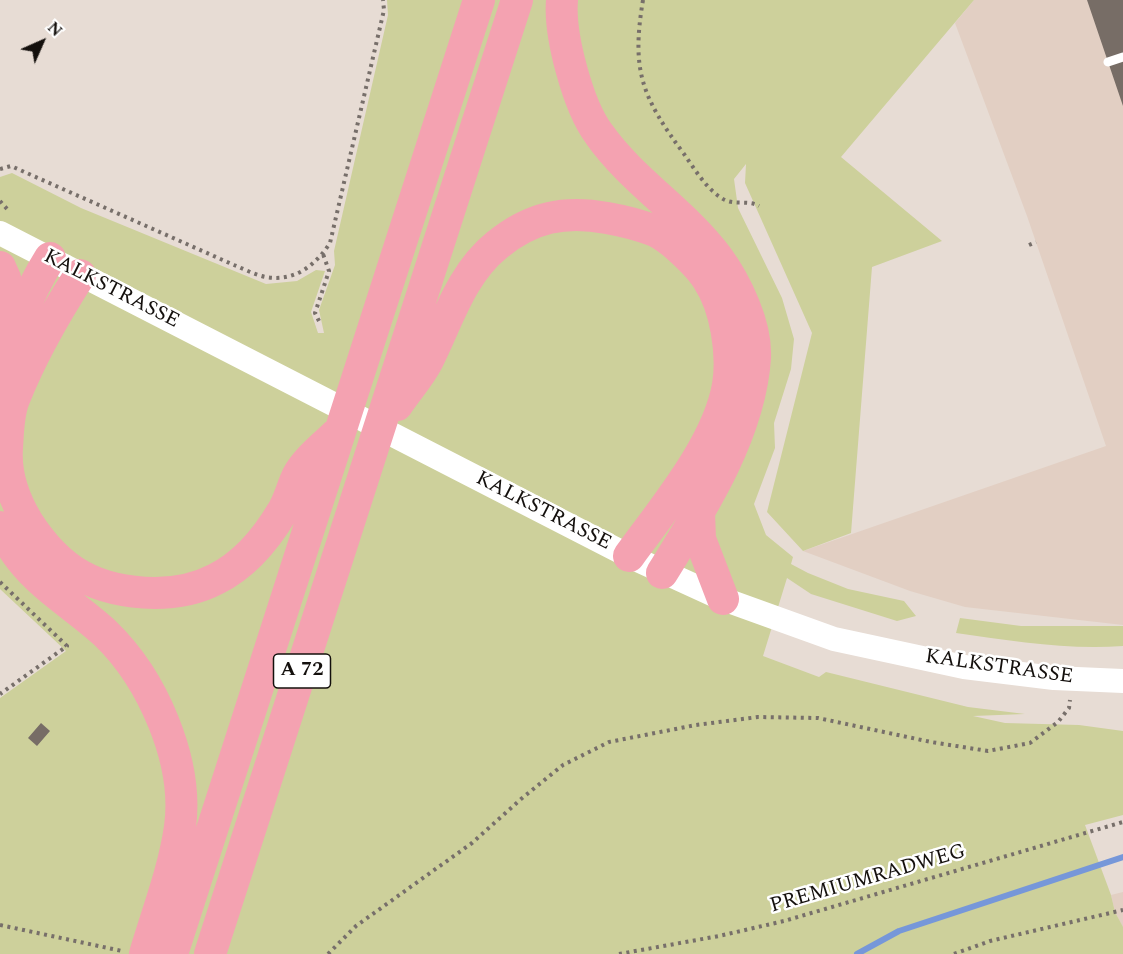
<!DOCTYPE html>
<html>
<head>
<meta charset="utf-8">
<style>
  body { margin:0 }
  #map { position:relative; width:1123px; height:954px; overflow:hidden; background:#e7dcd4; font-family:Spectral,serif }
  canvas { display:block }
  .north { position:absolute; left:12px; top:12px; width:60px; height:60px; -webkit-text-stroke:4px #fff; paint-order:stroke; rotate:45deg; font-size:16px; font-weight:700; line-height:24px; text-align:center; color:#14100d }
  .north::after { content:''; display:block; margin:auto; width:21px; height:27px; background:#14100d; clip-path:polygon(50% 0,100% 100%,50% 72%,0 100%) }
</style>
</head>
<body>
<div id="map">
<canvas width="1123" height="954"></canvas>
<div class="north">N</div>
</div>
<script>
const ctx = document.querySelector('canvas').getContext('2d');
ctx.lineJoin = 'round';
function paint(path, color) {
  ctx.fillStyle = color;
  ctx.fill(path, 'evenodd');
}
function strokePath(path, color, width, dash) {
  ctx.strokeStyle = color;
  ctx.lineWidth = width;
  ctx.lineCap = dash ? 'butt' : 'round';
  ctx.setLineDash(dash || []);
  ctx.stroke(path);
}
function drawText(font, color, halo, rows, align = 'center') {
  ctx.font = font + ' Spectral,serif';
  ctx.lineWidth = 5;
  ctx.setLineDash([]);
  ctx.textBaseline = 'middle';
  ctx.strokeStyle = halo;
  ctx.fillStyle = color;
  for (const [text, x, y, turn = 0] of rows) {
    ctx.save();
    ctx.translate(x, y);
    ctx.rotate((+turn || 0) * Math.PI / 180);
    ctx.textAlign = isNaN(turn) ? turn : align;
    if (halo) ctx.strokeText(text, 0, 0);
    ctx.fillText(text, 0, 0);
    ctx.restore();
  }
}
paint(new Path2D(`
  M974,0H1123V625L965,607L910,591L803,551L1106,446L1027,216L955,23Z
  M1123,892V928L1115,912L1111,895Z`), '#e2cfc3');
paint(new Path2D(`
  M387,0H974L841,157L942,241L872,267L851,533L803,551L767,512L812,333L745,183L746,164L734,179L738,208L782,298L794,339L791,369L774,423L775,448L754,504L766,535L793,557L791,564L808,573L848,589L904,601L916,616L897,621L811,594L787,578L763,656L819,677L826,672L968,707L1025,714L973,716L1005,723L1079,725L1123,731V815L1085,825L1111,895L1115,912L1123,927V954H0V698L66,651L0,589V177L12,173L81,208L266,284L297,281L316,270L325,271L311,312L318,333H324L319,310L335,265L334,251L388,15Z
  M960,618L1021,626H1123V646C1067,650 1012,641 956,633Z`), '#cdd09b');
strokePath(new Path2D(`
  M857,954L899,931L1123,857`), '#7697d9', 6);
paint(new Path2D(`
  M1087,0H1123V106Z
  M41,723L50,731L37,746L28,738Z`), '#776d66');
strokePath(new Path2D(`
  M643,0C631,71 642,97 684,154C694,168 705,187 720,197C733,207 747,199 759,206
  M0,169L11,166L234,265C244,269 255,275 266,277C294,282 315,266 330,243L384,10L383,0
  M0,201L8,210
  M1029,245L1036,242
  M319,321L315,313L329,271L323,254
  M0,582L67,646L0,694
  M0,925L122,951
  M328,954L356,926L472,843L521,799L563,765L609,742L696,725L758,717L818,718L931,742L988,751L1030,743L1058,722L1069,708L1070,700
  M619,954L719,936L784,921L1123,822
  M954,954L990,941L1123,910`), '#776f6a', 4, [3, 4.5]);
strokePath(new Path2D(`
  M1108,62L1123,57`), '#fff', 9);
strokePath(new Path2D(`
  M0,233L629,556L723,599L834,639L964,667L1054,678L1123,681`), '#fff', 24);
strokePath(new Path2D(`
  M562,0C559,35 578,106 599,134C632,181 684,212 718,258C729,273 737,288 744,305C751,322 756,340 755,358C750,434 701,510 662,573
  M0,267L5,278L15,328
  M80,275C55,314 31,356 14,399C8,414 8,432 7,448C5,474 14,499 27,521C59,571 95,592 155,593C176,593 197,589 216,579C244,565 266,539 282,512C289,501 292,487 298,475C306,460 323,447 335,435
  M0,380C12,336 25,298 50,258
  M397,405C407,390 420,376 428,360C448,320 461,274 497,245C531,217 565,210 607,218C624,221 640,225 655,231C663,235 671,241 678,247C688,256 701,268 708,280C726,307 733,354 728,385C718,444 663,509 629,556
  M699,512L700,539L723,599
  M0,527C6,537 12,548 20,558C43,588 78,608 105,633C152,678 189,761 180,827C174,870 157,913 145,954
  M172,954L479,0
  M210,954L517,0`), '#f4a2b1', 32);
for (const [x, y, w] of [
  [302,671,57]
]) {
  const box = new Path2D();
  box.roundRect(x - w / 2, y - 17, w, 34, 4.5);
  ctx.fillStyle = '#fff';
  ctx.fill(box);
  strokePath(box, '#14100d', 1.5);
}
drawText('bold 20px', '#14100d', null, [
  ["A 72",302,671]
]);
drawText('21px', '#14100d', '#fff', [
  ["KALKSTRASSE",111,290,27],
  ["KALKSTRASSE",543,512,27],
  ["KALKSTRASSE",999,668,8],
  ["PREMIUMRADWEG",868,880,-16]
]);
</script>
</body>
</html>
